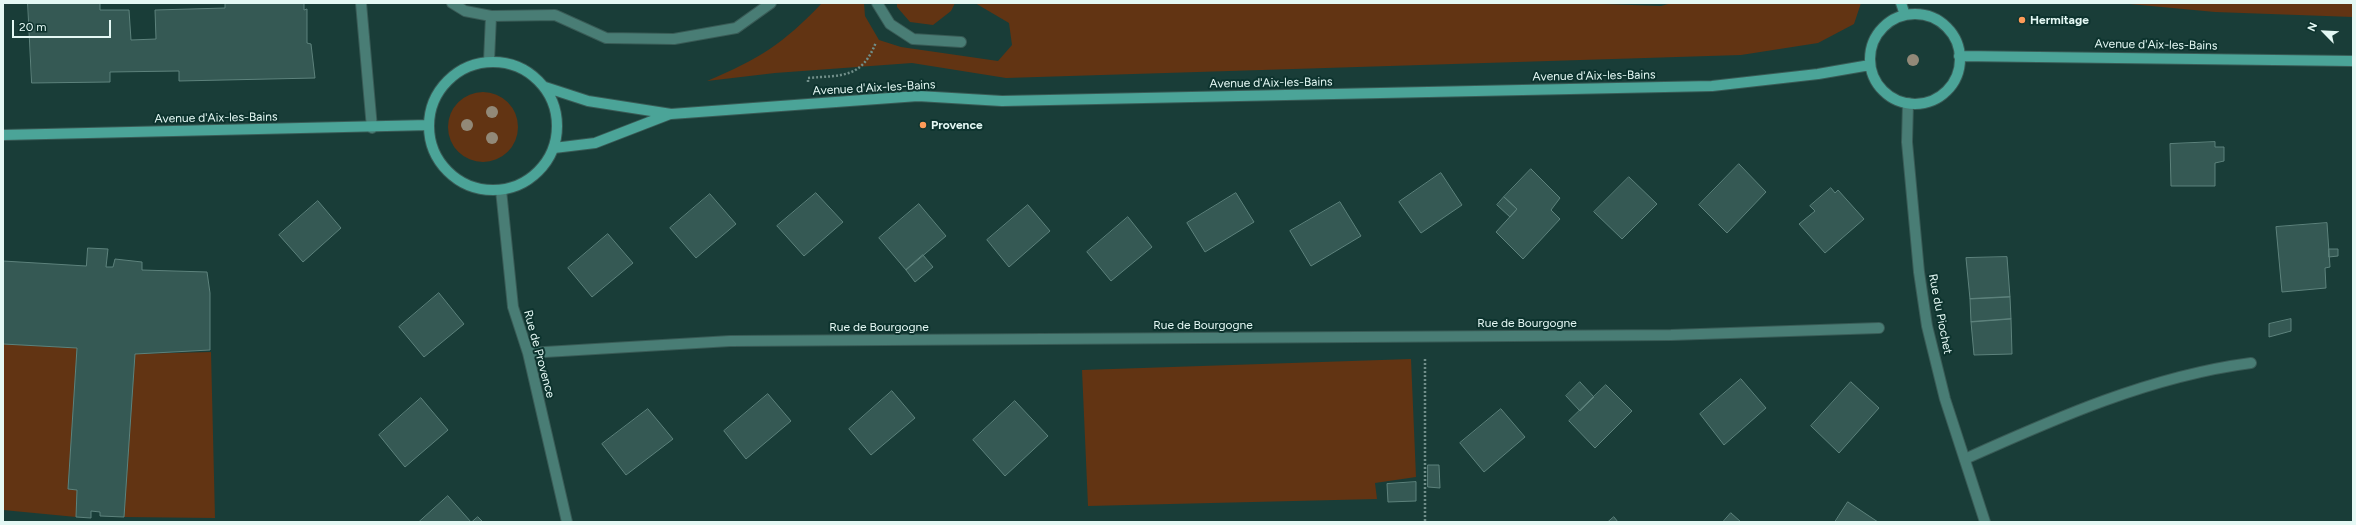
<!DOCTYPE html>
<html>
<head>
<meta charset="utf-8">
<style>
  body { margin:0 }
  #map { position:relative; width:2356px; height:525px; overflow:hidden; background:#193d38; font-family:Figtree,sans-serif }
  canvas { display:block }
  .frame { position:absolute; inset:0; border:4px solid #e4f8f4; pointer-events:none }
  .north { position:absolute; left:2304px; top:12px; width:40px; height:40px; -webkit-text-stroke:3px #0d332e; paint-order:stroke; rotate:294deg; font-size:11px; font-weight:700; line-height:16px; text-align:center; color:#e4f8f4 }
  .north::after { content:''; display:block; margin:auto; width:14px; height:18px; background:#e4f8f4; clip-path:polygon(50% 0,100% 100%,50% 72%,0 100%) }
  .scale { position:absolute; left:12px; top:20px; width:99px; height:18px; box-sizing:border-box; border:2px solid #e4f8f4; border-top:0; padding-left:5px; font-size:12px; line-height:14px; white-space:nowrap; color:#e4f8f4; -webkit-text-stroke:3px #0d332e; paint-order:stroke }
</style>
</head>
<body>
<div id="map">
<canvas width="2356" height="525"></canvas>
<div class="frame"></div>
<div class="north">N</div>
<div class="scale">20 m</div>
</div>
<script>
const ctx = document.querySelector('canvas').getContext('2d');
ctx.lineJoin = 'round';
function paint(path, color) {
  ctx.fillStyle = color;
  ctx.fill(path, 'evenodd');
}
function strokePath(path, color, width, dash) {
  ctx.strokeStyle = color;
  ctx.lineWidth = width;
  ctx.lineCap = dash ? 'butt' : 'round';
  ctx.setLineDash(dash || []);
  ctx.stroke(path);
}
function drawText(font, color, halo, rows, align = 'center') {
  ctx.font = font + ' Figtree,sans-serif';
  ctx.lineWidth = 4;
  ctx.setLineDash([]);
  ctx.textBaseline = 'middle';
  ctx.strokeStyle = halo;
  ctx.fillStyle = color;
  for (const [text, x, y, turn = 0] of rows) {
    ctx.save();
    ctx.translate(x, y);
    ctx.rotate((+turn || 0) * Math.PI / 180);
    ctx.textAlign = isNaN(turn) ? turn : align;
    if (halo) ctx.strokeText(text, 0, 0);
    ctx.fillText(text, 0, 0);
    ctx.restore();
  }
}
paint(new Path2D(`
  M822,3H864L865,16L879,40L901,47L998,61L1012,45L1009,23L975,3H1573L1661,6L1672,3H1861L1854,24L1818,43L1741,55L1006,78L912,63L775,73L707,81C759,59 783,44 822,3Z
  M897,3H955L951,11L933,25L910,22L897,7Z
  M2119,3H2353V17L2215,12Z
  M448 127a35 35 0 1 1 70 0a35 35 0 1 1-70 0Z
  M3,344L77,348L68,488L77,490L76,517L3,510Z
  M211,352L215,518L124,517L135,354Z
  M1411,359L1416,477L1375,483L1377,499L1088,506L1082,370Z`), '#623413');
const building = new Path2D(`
  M28,3H100V10H129L131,40L156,39L155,10L225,8V3H304V10L307,9V43L311,44L315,78L179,81V71L110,72V82L32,83Z
  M2215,142V147H2224V161L2215,163V186H2171L2170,144Z
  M1739,164L1766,192L1727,233L1699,205Z
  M1531,169L1560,198L1551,210L1560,219L1523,259L1496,232L1517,209L1504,197Z
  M1441,173L1462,205L1421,233L1399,202Z
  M1629,177L1657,204L1622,239L1594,212Z
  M1831,188L1835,193L1838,190L1864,219L1825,253L1799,224L1815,211L1810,206Z
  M816,193L843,222L804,256L777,226Z
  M1236,193L1254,222L1205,252L1187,223Z
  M710,194L736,224L696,258L670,228Z
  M1504,197L1517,209L1510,217L1497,205Z
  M318,201L341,228L303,262L279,235Z
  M1340,202L1361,236L1311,266L1290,231Z
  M919,204L946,236L906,270L879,238Z
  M1028,205L1050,231L1009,267L987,240Z
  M1128,217L1152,247L1111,281L1087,252Z
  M2327,223L2330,267L2325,268L2326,288L2282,292L2276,227Z
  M608,234L633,263L592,297L568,268Z
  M88,248L108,249L106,267H113L115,259L142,262V270L207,272L210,293V350L135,354L124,517L100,516V512L91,511V518L76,517L77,490L68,489L77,348L3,344V261L86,266Z
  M2329,249H2338V256L2329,257Z
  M923,255L933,267L915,282L906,270Z
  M2007,257L2010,297L1970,299L1966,258Z
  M439,293L464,324L424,357L399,327Z
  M2010,297L2011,319L1971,322L1970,299Z
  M2011,319L2012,354L1974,355L1971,322Z
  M2291,319V331L2269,337V324Z
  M1741,379L1766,408L1724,445L1700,414Z
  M1580,382L1594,397L1580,411L1566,396Z
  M1851,382L1879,408L1839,453L1811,426Z
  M1606,385L1632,411L1595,448L1569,421Z
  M892,391L915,418L871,455L849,429Z
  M768,394L791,421L746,459L724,431Z
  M421,398L448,430L405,467L379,435Z
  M1015,401L1048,436L1005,476L973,440Z
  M648,409L673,439L626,475L602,444Z
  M1501,409L1525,437L1484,472L1460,443Z
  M1428,465H1439L1440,488L1428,487Z
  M1416,482V501L1388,502L1387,484Z
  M448,496L471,522H419Z
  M1848,502L1878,522H1835Z
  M1731,513L1741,522H1723Z
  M478,517L483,522H472Z
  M1614,517L1618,522H1608Z`);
paint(building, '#355954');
strokePath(building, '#5d827c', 1);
const service = new Path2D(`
  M361,3L372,128
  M452,3L465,11L491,16L489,61
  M877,3L890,24L913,39L961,42
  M491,16L555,15L606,38L674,39L736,28L771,3
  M1965,459C2056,418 2151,376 2251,363`);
const minor = new Path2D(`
  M501,190L513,307L528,353L567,522
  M528,353L730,341L1671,335L1879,328`);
const tertiary = new Path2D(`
  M1908,103L1907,142L1919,272L1927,326L1945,399L1985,522`);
const secondary = new Path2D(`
  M1901,3L1905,15
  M1870 59a45 45 0 1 1 90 0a45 45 0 1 1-90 0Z
  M1959,56L2353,61
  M429 126a64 64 0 1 1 128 0a64 64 0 1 1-128 0Z
  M545,87L588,101L671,114L918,96L1002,101L1712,86L1818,74L1870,65
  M3,135L429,125
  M554,148L595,143L670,114`);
strokePath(service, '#395b56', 12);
strokePath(minor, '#395b56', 12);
strokePath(tertiary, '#395b56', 12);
strokePath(secondary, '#395b56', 12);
strokePath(new Path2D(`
  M808,82V78C842,75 862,79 876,42
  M1425,359V522`), '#708e89', 2.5, [2, 2]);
strokePath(service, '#497d75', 10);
strokePath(minor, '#497d75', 10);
strokePath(tertiary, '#497d75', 10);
strokePath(secondary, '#4ba498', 10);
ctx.fillStyle = '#928978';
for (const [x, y] of [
  [1913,60],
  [492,112],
  [467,125],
  [492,138]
]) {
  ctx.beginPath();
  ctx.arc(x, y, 6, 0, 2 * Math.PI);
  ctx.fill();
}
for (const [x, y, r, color] of [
  [2022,20,4,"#fe9b58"],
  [923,125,4,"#fe9b58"]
]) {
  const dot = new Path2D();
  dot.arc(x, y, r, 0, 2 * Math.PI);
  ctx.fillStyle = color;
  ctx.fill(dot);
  strokePath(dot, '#0d332e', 1.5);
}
drawText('bold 12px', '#e4f8f4', '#0d332e', [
  ["Hermitage",2030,20],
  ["Provence",931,125]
], 'left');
drawText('12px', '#e4f8f4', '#0d332e', [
  ["Avenue d'Aix-les-Bains",2156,45,1],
  ["Avenue d'Aix-les-Bains",1594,76,-1],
  ["Avenue d'Aix-les-Bains",1271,83,-1],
  ["Avenue d'Aix-les-Bains",874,88,-3],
  ["Avenue d'Aix-les-Bains",216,118,-1],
  ["Rue du Piochet",1940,314,79],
  ["Rue de Bourgogne",1527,323],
  ["Rue de Bourgogne",1203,325],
  ["Rue de Bourgogne",879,327],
  ["Rue de Provence",539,354,75]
]);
</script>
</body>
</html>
